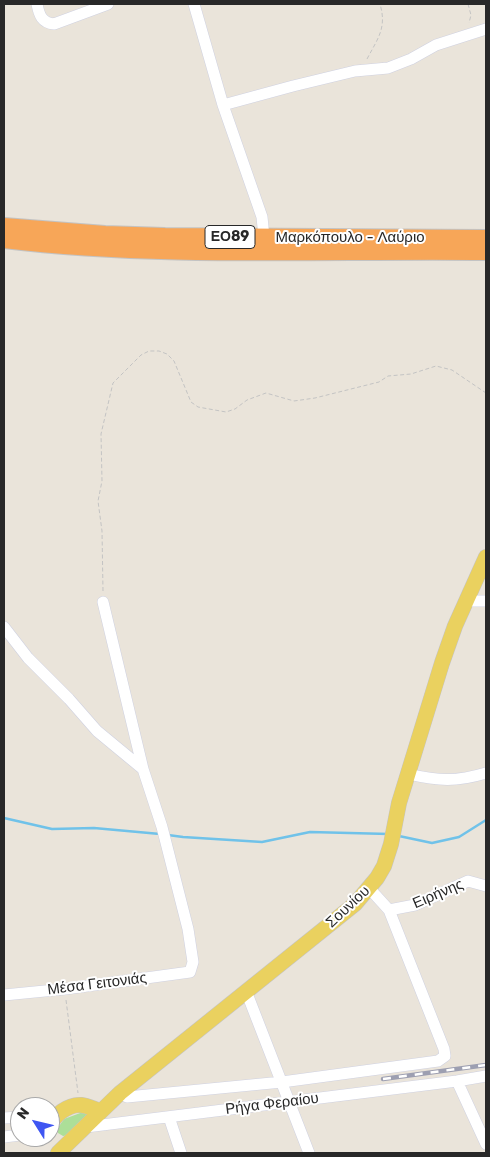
<!DOCTYPE html>
<html>
<head>
<meta charset="utf-8">
<style>
  body { margin:0 }
  #map { position:relative; width:490px; height:1157px; overflow:hidden; background:#eae4da; font-family:Rubik,sans-serif }
  canvas { display:block }
  .frame { position:absolute; inset:0; border:5px solid #282828; pointer-events:none }
  .north { position:absolute; left:10px; top:1097px; width:50px; height:50px; box-sizing:border-box; background:#fff; border:1px solid #a9a9a9; border-radius:50%; rotate:306deg; font-size:14px; font-weight:700; line-height:20px; text-align:center; color:#282828 }
  .north::after { content:''; display:block; margin:auto; width:18px; height:22px; background:#3f56f2; clip-path:polygon(50% 0,100% 100%,50% 72%,0 100%) }
</style>
</head>
<body>
<div id="map">
<canvas width="490" height="1157"></canvas>
<div class="frame"></div>
<div class="north">N</div>
</div>
<script>
const ctx = document.querySelector('canvas').getContext('2d');
ctx.lineJoin = 'round';
function paint(path, color) {
  ctx.fillStyle = color;
  ctx.fill(path, 'evenodd');
}
function strokePath(path, color, width, dash) {
  ctx.strokeStyle = color;
  ctx.lineWidth = width;
  ctx.lineCap = dash ? 'butt' : 'round';
  ctx.setLineDash(dash || []);
  ctx.stroke(path);
}
function drawText(font, color, halo, rows, align = 'center') {
  ctx.font = font + ' Rubik,sans-serif';
  ctx.lineWidth = 4;
  ctx.setLineDash([]);
  ctx.textBaseline = 'middle';
  ctx.strokeStyle = halo;
  ctx.fillStyle = color;
  for (const [text, x, y, turn = 0] of rows) {
    ctx.save();
    ctx.translate(x, y);
    ctx.rotate((+turn || 0) * Math.PI / 180);
    ctx.textAlign = isNaN(turn) ? turn : align;
    if (halo) ctx.strokeText(text, 0, 0);
    ctx.fillText(text, 0, 0);
    ctx.restore();
  }
}
paint(new Path2D(`
  M83,1112L88,1113L89,1119L69,1135L63,1136L58,1133L57,1129L64,1119Z`), '#acdf98');
strokePath(new Path2D(`
  M4,818L52,829L94,828L160,834
  M168,835L183,837L262,842L310,832L389,834
  M399,836L432,843L459,837L486,820`), '#70c2e9', 2.5);
const minor = new Path2D(`
  M37,4C39,15 42,23 54,24L108,4
  M194,4L223,105L262,217L264,237
  M223,105L293,86L355,71L388,68L411,59L436,45L486,29
  M465,601H486
  M4,627L28,658L69,699L97,731L143,769
  M408,774C439,781 456,782 486,773
  M389,910L415,905L468,881L486,886
  M246,991L309,1153
  M4,995L65,989L190,972L193,962L188,929L162,827L143,769L103,602
  M457,1081L486,1144
  M120,1093L127,1097L282,1082L438,1061L445,1056L444,1049L389,910L369,888
  M169,1117L181,1153
  M4,1118L20,1117
  M86,1127L457,1081L486,1076
  M4,1137L20,1135`);
const major = new Path2D(`
  M50,1127C53,1115 69,1104 81,1105C88,1106 94,1109 101,1111
  M58,1153L120,1093L355,904L377,878L384,866L391,844L399,803L442,663L455,626L486,557`);
const highway = new Path2D(`
  M4,226L105,234L165,236L486,238
  M4,240C164,259 326,250 486,252`);
strokePath(minor, '#cfd1e0', 12);
strokePath(major, '#c3c3c3', 16);
strokePath(highway, '#c3c3c3', 18);
strokePath(new Path2D(`
  M468,4L471,15L469,23
  M367,59C378,38 387,28 380,4
  M103,591L102,531L98,501L102,481L101,434L113,383L141,355L149,351H159L167,354L174,361L191,402L198,407L226,412L235,409L247,400L266,393L294,401L315,398L379,382L388,376L411,374L436,366L452,370L486,393
  M66,1000L78,1093`), '#c3c3c3', 1, [4, 2.5]);
strokePath(minor, '#fff', 11);
strokePath(major, '#ead15f', 15);
strokePath(highway, '#f7a658', 16);
const rail = new Path2D(`
  M383,1079L486,1065`);
strokePath(rail, '#9d9fb1', 4.5);
strokePath(rail, '#fff', 2.5, [8]);
for (const [x, y, w] of [
  [230,237,50]
]) {
  const box = new Path2D();
  box.roundRect(x - w / 2, y - 11.5, w, 23, 4);
  ctx.fillStyle = '#fff';
  ctx.fill(box);
  strokePath(box, '#282828', 1);
}
drawText('bold 14px', '#282828', null, [
  ["ΕΟ89",230,237]
]);
drawText('15px', '#282828', '#fff', [
  ["Μαρκόπουλο - Λαύριο",350,238],
  ["Ειρήνης",438,894,-23],
  ["Σουνίου",348,907,-43],
  ["Μέσα Γειτονιάς",97,984,-7],
  ["Ρήγα Φεραίου",272,1104,-7]
]);
</script>
</body>
</html>
